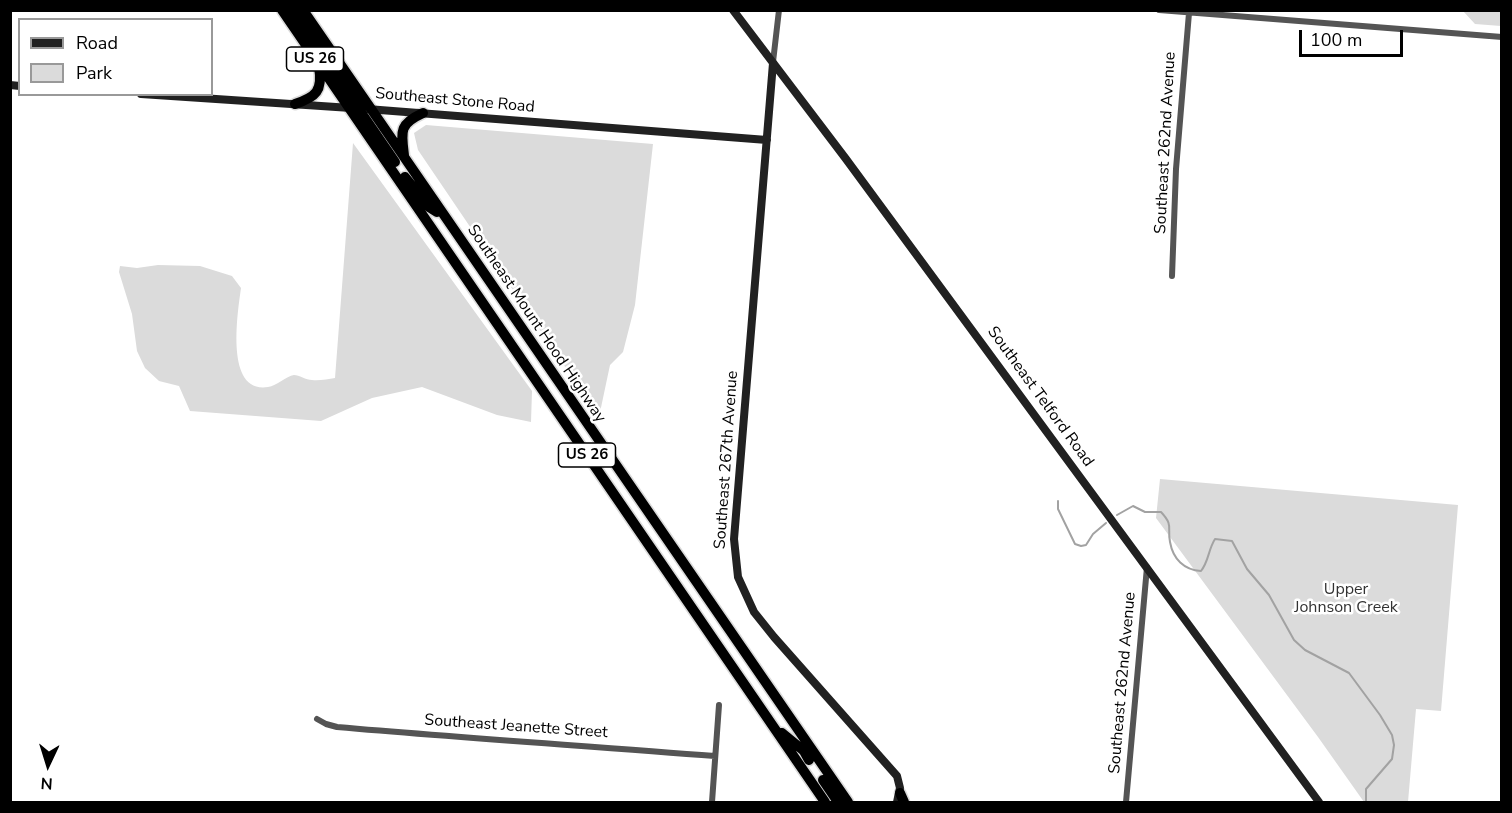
<!DOCTYPE html>
<html>
<head>
<meta charset="utf-8">
<style>
  body { margin:0 }
  #map { position:relative; width:1512px; height:813px; overflow:hidden; background:#fff; font-family:"Nunito Sans",sans-serif }
  canvas { display:block }
  .frame { position:absolute; inset:0; border:12px solid #000; pointer-events:none }
  .legend { position:absolute; left:18px; top:18px; width:195px; height:78px; box-sizing:border-box; background:#fff; border:2px solid #999; margin:0; padding:8px 10px; list-style:none; font-size:18px; color:#000 }
  .legend li { display:flex; align-items:center; gap:12px; height:30px }
  .legend b { width:30px; border:2px solid #999 }
  .north { position:absolute; left:18px; top:735px; width:60px; height:60px; -webkit-text-stroke:4px #fff; paint-order:stroke; rotate:184deg; font-size:16px; font-weight:700; line-height:24px; text-align:center; color:#000 }
  .north::after { content:''; display:block; margin:auto; width:21px; height:27px; background:#000; clip-path:polygon(50% 0,100% 100%,50% 72%,0 100%) }
  .scale { position:absolute; left:1299px; top:30px; width:104px; height:27px; box-sizing:border-box; border:3px solid #000; border-top:0; padding-left:8px; font-size:18px; line-height:21px; white-space:nowrap; color:#000; -webkit-text-stroke:4px #fff; paint-order:stroke }
</style>
</head>
<body>
<div id="map">
<canvas width="1512" height="813"></canvas>
<div class="frame"></div>
<ul class="legend">
<li><b style="height:8px;background:#212121"></b>Road</li>
<li><b style="height:16px;background:#dbdbdb"></b>Park</li>
</ul>
<div class="north">N</div>
<div class="scale">100 m</div>
</div>
<script>
const ctx = document.querySelector('canvas').getContext('2d');
ctx.lineJoin = 'round';
function paint(path, color) {
  ctx.fillStyle = color;
  ctx.fill(path, 'evenodd');
}
function strokePath(path, color, width, dash) {
  ctx.strokeStyle = color;
  ctx.lineWidth = width;
  ctx.lineCap = dash ? 'butt' : 'round';
  ctx.setLineDash(dash || []);
  ctx.stroke(path);
}
function drawText(font, color, halo, rows, align = 'center') {
  ctx.font = font + ' "Nunito Sans",sans-serif';
  ctx.lineWidth = 5;
  ctx.setLineDash([]);
  ctx.textBaseline = 'middle';
  ctx.strokeStyle = halo;
  ctx.fillStyle = color;
  for (const [text, x, y, turn = 0] of rows) {
    ctx.save();
    ctx.translate(x, y);
    ctx.rotate((+turn || 0) * Math.PI / 180);
    ctx.textAlign = isNaN(turn) ? turn : align;
    if (halo) ctx.strokeText(text, 0, 0);
    ctx.fillText(text, 0, 0);
    ctx.restore();
  }
}
paint(new Path2D(`
  M1463,11H1501V26L1475,24Z
  M426,125L653,144L635,305L623,352L610,365L599,417L418,150L414,133Z
  M353,143L532,391L531,422L497,415L422,387L372,398L321,421L190,411L179,386L159,381L145,368L137,351L132,314L119,272L120,266L137,268L158,265L200,266L232,276L241,288C238,311 224,394 268,387C277,386 286,376 294,375C299,375 306,380 312,380C319,381 328,379 335,378Z
  M1160,479L1458,505L1441,711L1416,709L1408,802H1364L1318,737L1156,518Z`), '#dbdbdb');
strokePath(new Path2D(`
  M1058,501V509L1075,544L1081,546L1086,545L1093,534L1106,523
  M1117,515L1133,506L1145,512H1161C1174,526 1167,527 1170,542C1173,559 1184,570 1201,571C1209,561 1208,550 1215,539L1232,541L1247,569L1269,595L1294,640L1305,650L1349,673L1380,715L1392,735L1394,745L1392,759L1366,789V802`), '#a2a2a2', 2);
const highway = new Path2D(`
  M282,10L825,802
  M292,10L361,109
  M303,10L848,802
  M295,104C316,97 323,91 319,67
  M358,108L395,162
  M404,155C401,131 399,124 423,113
  M405,177L429,207L437,212
  M782,733L804,751L809,760
  M823,780L838,802
  M900,793L904,802`);
strokePath(highway, '#dbdbdb', 13);
strokePath(new Path2D(`
  M1159,10L1502,37
  M773,62L779,10
  M1172,276L1176,169L1189,13
  M317,719L326,724L337,727C463,738 589,746 715,756
  M712,802L719,705
  M1126,802L1147,567`), '#545454', 6);
strokePath(new Path2D(`
  M733,10L846,159L1319,802
  M773,63L734,539L738,577L754,612L774,637L897,776L900,788L897,802
  M10,85L20,86
  M141,94L351,108
  M367,109L767,140`), '#212121', 8);
strokePath(highway, '#000', 10);
for (const [x, y, w] of [
  [315,59,57],
  [587,455,57]
]) {
  const box = new Path2D();
  box.roundRect(x - w / 2, y - 12, w, 24, 4.5);
  ctx.fillStyle = '#fff';
  ctx.fill(box);
  strokePath(box, '#000', 1.5);
}
drawText('bold 15px', '#000', null, [
  ["US 26",315,59],
  ["US 26",587,455]
]);
drawText('16px', '#000', '#fff', [
  ["Southeast Stone Road",455,101,5],
  ["Southeast 262nd Avenue",1166,143,-87],
  ["Southeast Mount Hood Highway",536,324,56],
  ["Southeast Telford Road",1040,397,54],
  ["Southeast 267th Avenue",727,460,-86],
  ["Southeast 262nd Avenue",1123,683,-85],
  ["Southeast Jeanette Street",516,727,4]
]);
drawText('16px', '#323232', '#fff', [
  ["Upper",1346,590],
  ["Johnson Creek",1346,608]
]);
</script>
</body>
</html>
